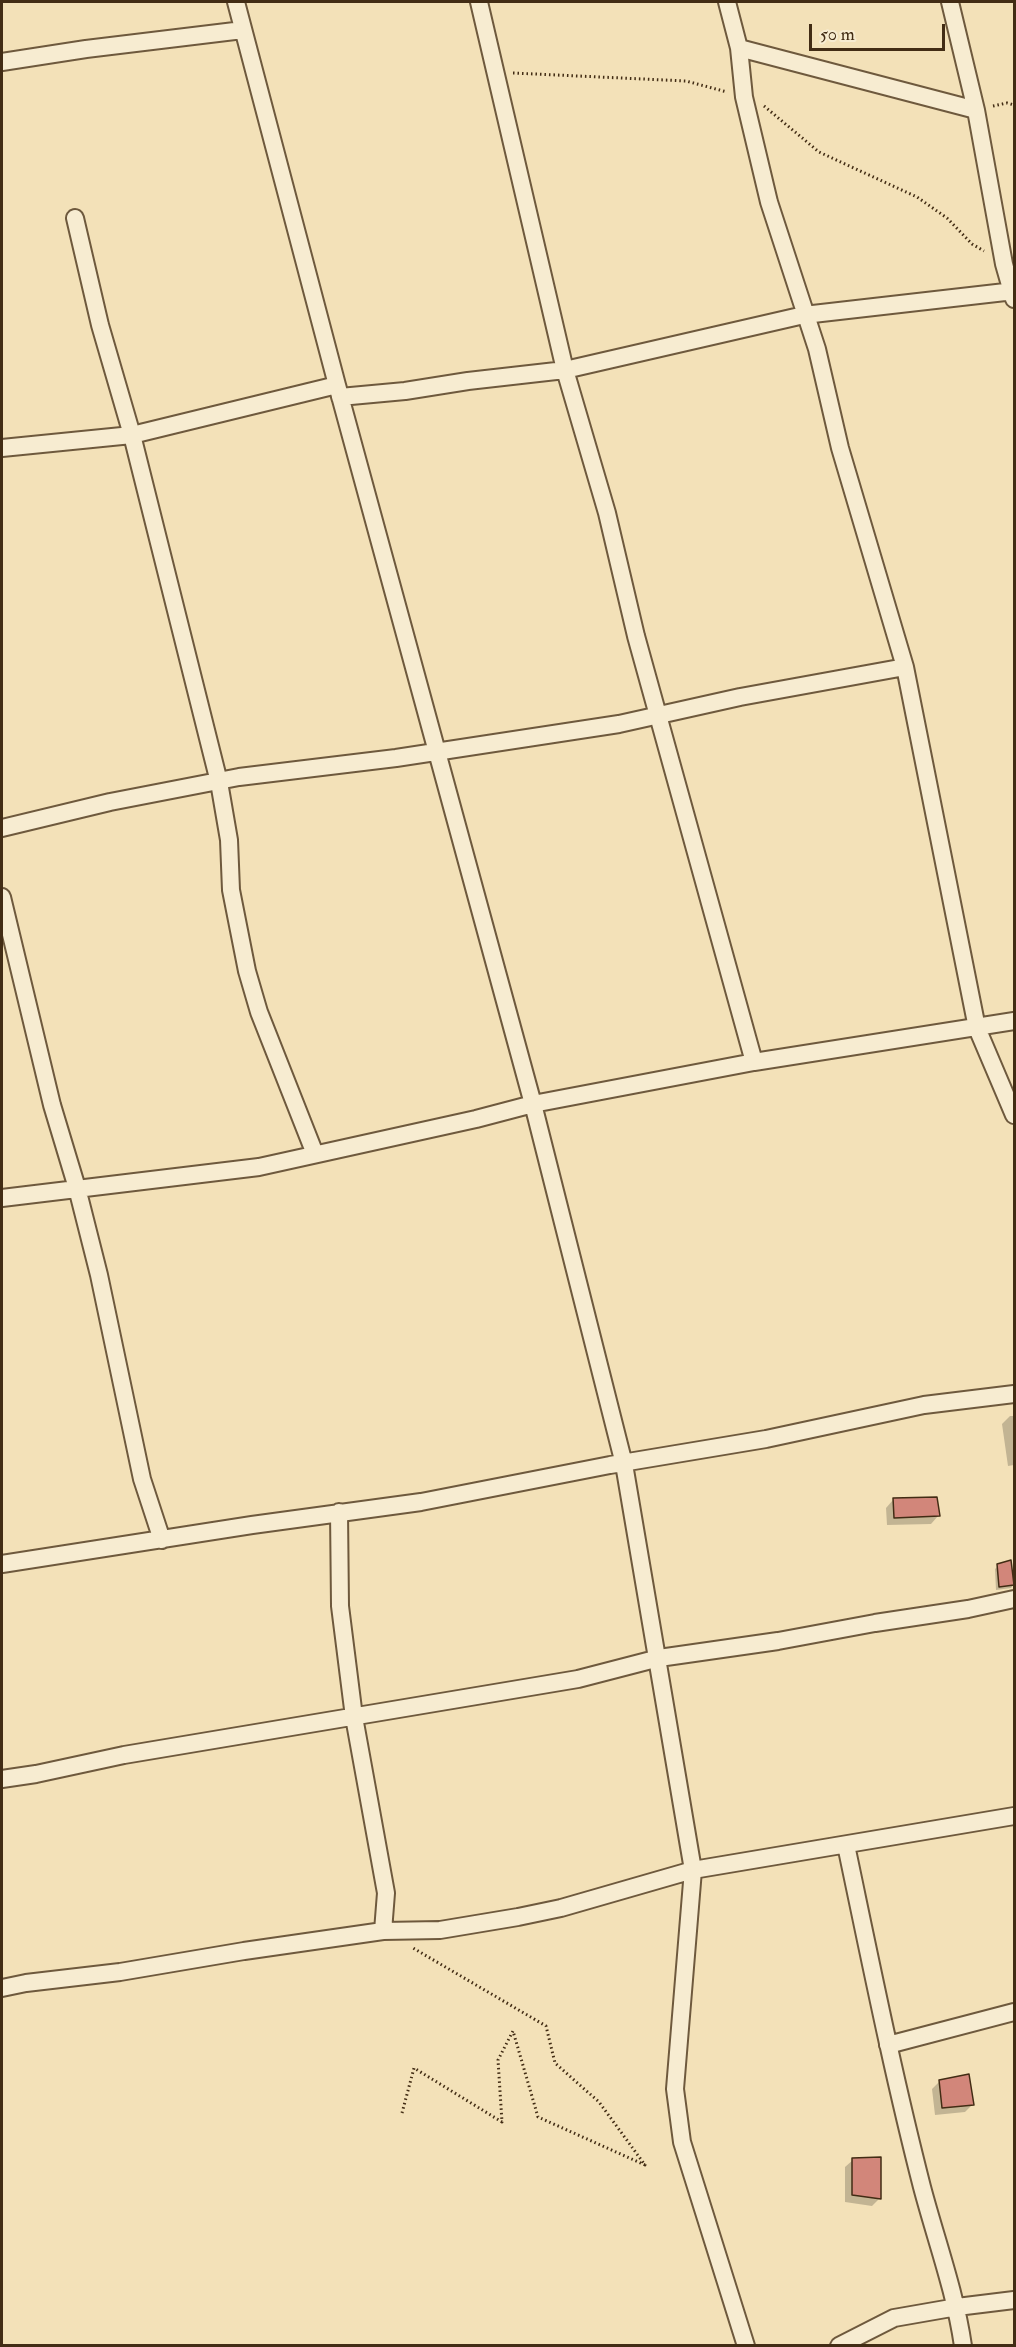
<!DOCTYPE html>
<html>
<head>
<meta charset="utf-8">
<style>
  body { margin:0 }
  #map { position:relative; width:1016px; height:2347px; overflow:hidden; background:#f3e1b8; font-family:"IM FELL Double Pica",serif }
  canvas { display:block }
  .frame { position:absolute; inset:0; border:3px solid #422c14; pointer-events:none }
  .scale { position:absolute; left:809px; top:24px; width:136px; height:27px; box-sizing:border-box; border:3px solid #422c14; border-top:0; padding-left:8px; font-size:18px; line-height:21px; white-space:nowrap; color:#422c14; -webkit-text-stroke:4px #f7ecd1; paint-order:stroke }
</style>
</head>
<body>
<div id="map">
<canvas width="1016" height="2347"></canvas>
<div class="frame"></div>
<div class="scale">50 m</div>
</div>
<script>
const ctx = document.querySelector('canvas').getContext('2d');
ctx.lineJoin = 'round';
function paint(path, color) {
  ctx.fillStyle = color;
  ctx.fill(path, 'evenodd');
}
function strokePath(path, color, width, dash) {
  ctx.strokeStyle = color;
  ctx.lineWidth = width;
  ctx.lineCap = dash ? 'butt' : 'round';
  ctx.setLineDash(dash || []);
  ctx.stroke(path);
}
paint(new Path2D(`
  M1010,1416H1014V1465L1008,1466L1002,1424Z
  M893,1500L938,1516L931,1524L887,1525L886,1508Z
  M1009,1562L1014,1584L1011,1588L996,1590L995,1569L998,1566Z
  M939,2082L973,2104L965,2112L935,2115L932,2089Z
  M853,2160L880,2198L872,2206L845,2202V2167Z`), '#0003');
const building = new Path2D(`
  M937,1497L940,1516L894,1518L893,1498Z
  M1011,1560L1014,1585L999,1587L997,1564Z
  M969,2074L974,2105L942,2108L939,2080Z
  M881,2157V2199L852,2195V2158Z`);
paint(building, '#d2867a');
strokePath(building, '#422c14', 1.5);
const minor = new Path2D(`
  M236,2L337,385L533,1104L624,1464L693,1870L675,2089L682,2142L746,2346
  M479,2L565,370L607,513L636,636L754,1062
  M727,2L739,48L744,97L769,202L817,349L840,448L905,667L977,1028L1014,1115
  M950,2L976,110L1004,264L1014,299
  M739,48L976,110
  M2,62L86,49L243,30
  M75,218L100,325L132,435L219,782L229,840L231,890L247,971L259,1012L315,1154
  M340,397L405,391L468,381L565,370L804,315L1014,291
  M2,448L132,435L337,385
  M2,828L110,802L239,777L396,758L619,724L740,697L905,667
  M2,897L52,1105L77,1188L99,1275L142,1479L162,1540
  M2,1198L259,1167L476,1119L533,1104L754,1062L1014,1021
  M339,1512L340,1606L354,1717L386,1893L383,1931
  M2,1564L252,1525L421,1502L610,1465L766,1439L924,1405L1014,1394
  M2,1779L36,1774L124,1755L578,1679L659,1658L778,1641L875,1623L968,1609L1014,1599
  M846,1845C870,1959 893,2074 922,2187C936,2240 955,2291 963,2346
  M2,1988L26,1983L120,1972L244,1951L383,1931L440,1930L518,1917L561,1908L693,1870L1014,1816
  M888,2045L1014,2012
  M839,2346L894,2318L957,2307L1014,2300`);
strokePath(minor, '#6e593d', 20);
strokePath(new Path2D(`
  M513,73L686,81L727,92
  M764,106L819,152L917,197L947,218L972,244L984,251
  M993,106L1007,103L1014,105
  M402,2113L414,2068L502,2122L498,2060L513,2031L538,2117L645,2165L599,2102L555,2063L546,2026L413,1948`), '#422c14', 3, [1.5, 3]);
strokePath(minor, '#f7ecd1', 16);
</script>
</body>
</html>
